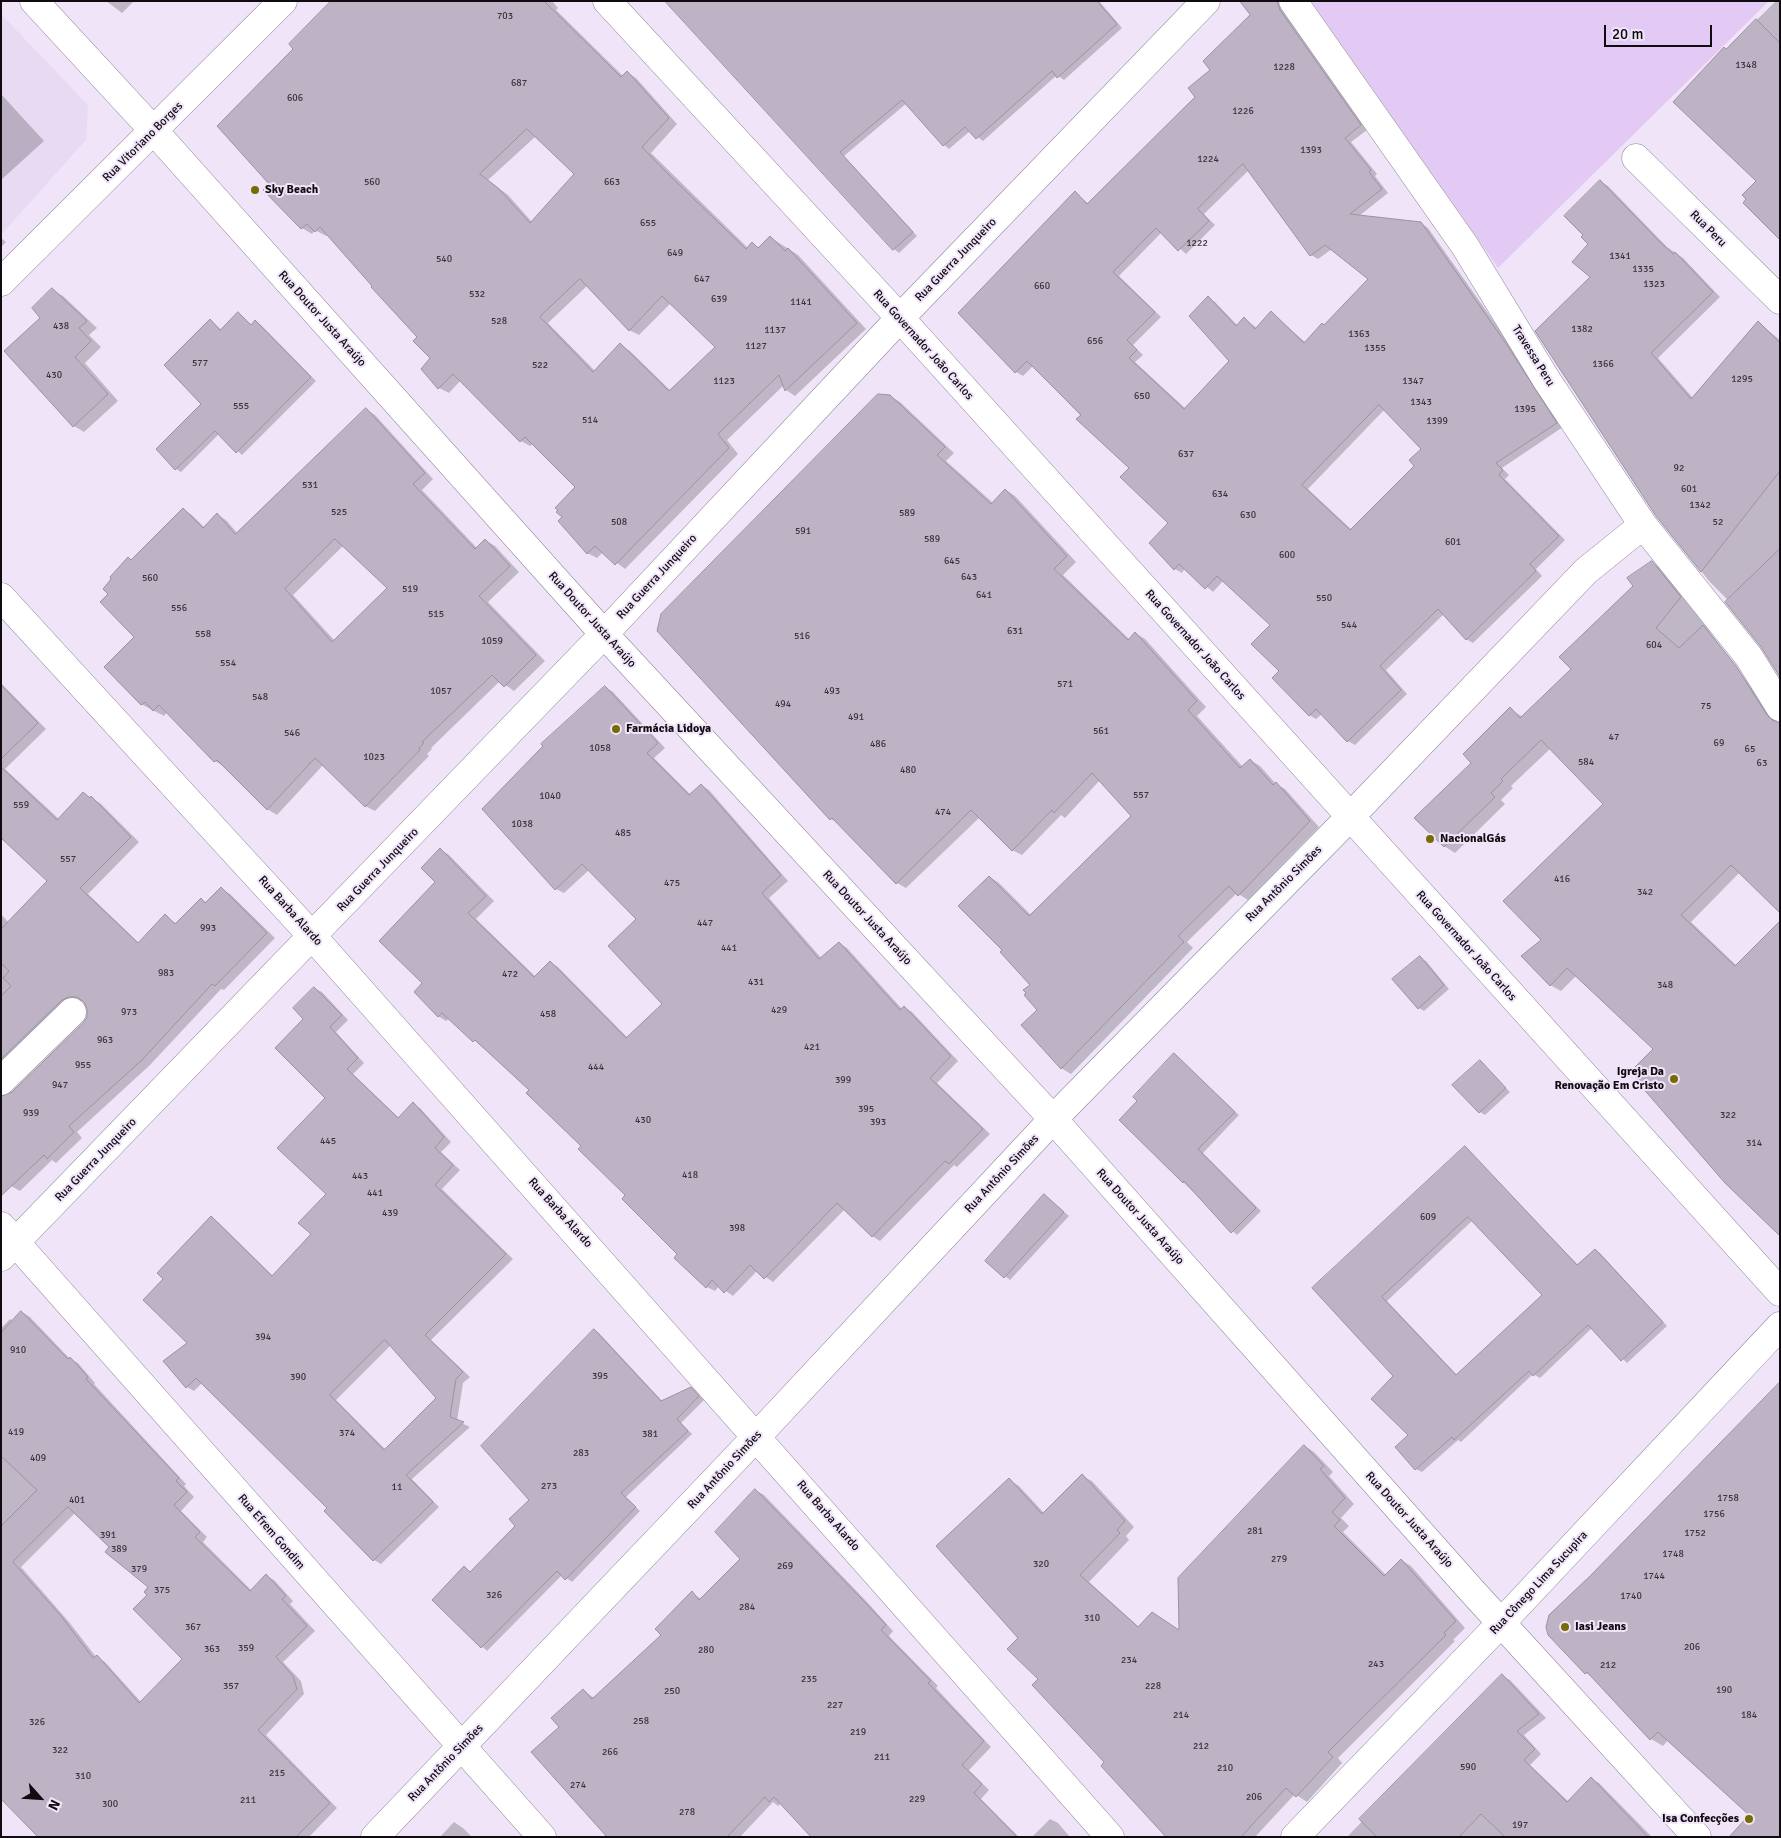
<!DOCTYPE html>
<html>
<head>
<meta charset="utf-8">
<style>
  body { margin:0 }
  #map { position:relative; width:1781px; height:1838px; overflow:hidden; background:#f0e5f8; font-family:Signika,sans-serif }
  canvas { display:block }
  .frame { position:absolute; inset:0; border:2px solid #0f0b11; pointer-events:none }
  .north { position:absolute; left:15px; top:1773px; width:50px; height:50px; -webkit-text-stroke:4px #f0e5f8; paint-order:stroke; rotate:116deg; font-size:14px; font-weight:700; line-height:20px; text-align:center; color:#0f0b11 }
  .north::after { content:''; display:block; margin:auto; width:18px; height:22px; background:#0f0b11; clip-path:polygon(50% 0,100% 100%,50% 72%,0 100%) }
  .scale { position:absolute; left:1604px; top:25px; width:108px; height:22px; box-sizing:border-box; border:2px solid #0f0b11; border-top:0; padding-left:6px; font-size:15px; line-height:18px; white-space:nowrap; color:#0f0b11; -webkit-text-stroke:4px #f0e5f8; paint-order:stroke }
</style>
</head>
<body>
<div id="map">
<canvas width="1781" height="1838"></canvas>
<div class="frame"></div>
<div class="north">N</div>
<div class="scale">20 m</div>
</div>
<script>
const ctx = document.querySelector('canvas').getContext('2d');
ctx.lineJoin = 'round';
function paint(path, color) {
  ctx.fillStyle = color;
  ctx.fill(path, 'evenodd');
}
function strokePath(path, color, width, dash) {
  ctx.strokeStyle = color;
  ctx.lineWidth = width;
  ctx.lineCap = dash ? 'butt' : 'round';
  ctx.setLineDash(dash || []);
  ctx.stroke(path);
}
function drawText(font, color, halo, rows, align = 'center') {
  ctx.font = font + ' Signika,sans-serif';
  ctx.lineWidth = 4;
  ctx.setLineDash([]);
  ctx.textBaseline = 'middle';
  ctx.strokeStyle = halo;
  ctx.fillStyle = color;
  for (const [text, x, y, turn = 0] of rows) {
    ctx.save();
    ctx.translate(x, y);
    ctx.rotate((+turn || 0) * Math.PI / 180);
    ctx.textAlign = isNaN(turn) ? turn : align;
    if (halo) ctx.strokeText(text, 0, 0);
    ctx.fillText(text, 0, 0);
    ctx.restore();
  }
}
paint(new Path2D(`
  M1,14L88,105L86,140L1,235Z`), '#e9daf4');
paint(new Path2D(`
  M1311,1H1769L1498,268Z`), '#e3caf4');
paint(new Path2D(`
  M106,1H134L122,13Z
  M335,1H552L558,8L556,10L623,76L627,72L636,78L677,124L651,153L748,248L752,244L760,248L770,237L798,255L866,329L795,396L786,390L784,385L727,440L738,454L625,569L603,552L597,558L587,553L577,487L533,444L530,446L521,441L461,380L449,393L439,388L432,358L419,337L374,286L328,234L326,236L315,230L312,234L302,228L265,190L271,184L295,49ZM536,136L575,174L532,222L508,195L488,180ZM588,285L629,330L639,335L671,303L717,347L671,391L630,351L620,345L595,371L548,323Z
  M666,1H1099L1122,28L1064,80L1057,75L983,141L970,131L949,149L944,145L907,103L844,156L917,236L899,253L894,249Z
  M1263,1H1280L1367,130L1351,142L1377,174L1375,176L1388,193L1359,216L1421,223L1428,228L1514,350L1563,427L1502,468L1509,475L1505,479L1565,540L1536,569L1542,576L1473,643L1466,639L1444,614L1386,670L1407,694L1355,745L1348,741L1322,714L1316,719L1309,715L1281,671L1271,625L1224,580L1213,592L1185,568L1182,573L1175,569L1170,523L1131,468L1033,366L1023,376L1016,372L960,313L1075,193L1089,204L1197,97L1212,70ZM1249,170L1311,255L1318,259L1332,249L1370,279L1325,326L1306,343L1272,313L1257,328L1245,319L1238,326L1215,302L1208,298L1231,361L1186,409L1135,362L1143,355L1133,345L1161,317L1119,276L1162,232L1186,254L1215,225L1204,214ZM1385,409L1423,449L1416,466L1352,530L1308,489Z
  M1776,1H1780V236L1758,181L1726,50Z
  M1,94L44,141L1,180Z
  M1600,181L1608,186L1667,247L1683,258L1720,297L1658,358L1693,398L1758,322L1780,340V653L1709,581L1657,515L1592,277L1590,244Z
  M1,238L6,242L1,247Z
  M52,290L63,296L97,328L89,335L101,347L85,363L118,401L84,432L74,426L42,318Z
  M238,314L252,325L256,322L261,325L316,381L242,455L219,434L181,472L176,469L203,404L210,321L222,330Z
  M890,396L900,402L954,453L946,461L993,503L1006,490L1015,496L1076,562L1063,575L1130,640L1135,633L1145,639L1206,707L1197,716L1243,767L1250,760L1260,766L1276,784L1285,789L1319,827L1248,900L1237,893L1187,942L1193,948L1071,1074L1061,1068L1038,1010L1032,985L1003,951L990,877L999,883L1032,916L1133,816L1100,780L1065,818L1061,815L1022,855L1012,850L980,817L906,888L897,883L840,824L831,819L658,630Z
  M366,409L375,415L433,479L422,490L477,548L485,540L495,546L519,572L488,602L545,661L514,691L500,681L431,748L432,749L427,754L429,756L375,811L365,806L324,764L277,815L267,809L225,767L215,761L167,712L164,716L141,704L106,667L136,637L110,594L132,561L183,509L192,515L205,528L217,515L226,520L238,534ZM343,546L389,588L335,641L293,595Z
  M1652,563L1663,569L1780,726L1740,872L1691,922L1737,966L1655,1049L1577,975L1561,991L1550,985L1543,940L1605,804L1551,748L1511,786L1513,788L1501,800L1505,804L1455,853L1444,846L1473,763L1510,709L1523,717L1573,669Z
  M1,683L46,729L5,769L59,819L83,794L100,803L139,842L88,894L139,943L165,916L177,924L201,899L207,903L221,889L230,894L275,938L224,990L221,989L150,1065L77,1132L82,1138L56,1163L52,1160L20,1191L11,1186L12,1094L84,1024L88,1016V1007L85,1001H78L1,1072V914L9,923L49,881L1,829Z
  M605,687L613,692L665,748L654,758L691,795L701,785L709,790L788,881L769,898L822,959L839,943L847,948L902,1009L904,1007L912,1012L958,1061L937,1083L990,1134L957,1167L954,1165L880,1241L872,1236L845,1209L773,1282L757,1271L733,1296L719,1286L715,1291L707,1287L531,1090L449,1018L446,1021L438,1016L424,983L440,850L448,854L494,901L476,919L536,977L550,962L558,967L628,1038L664,1004L638,919L589,870L564,893L556,889Z
  M1420,958L1426,961L1449,989L1424,1011L1419,1008Z
  M314,988L322,992L348,1020L336,1032L364,1063L353,1074L399,1118L413,1104L420,1108L451,1142L441,1152L460,1170L442,1189L513,1259L431,1340L470,1377L463,1383L457,1421L470,1427L412,1479L439,1507L381,1564L374,1560L326,1511L328,1508L202,1383L194,1391L187,1387L165,1361L189,1343L165,1279L211,1218L218,1222L273,1276L313,1234L327,1194V1098L305,1019ZM391,1345L437,1398L386,1450L336,1400Z
  M1174,1055L1239,1115L1203,1153L1261,1211L1237,1235L1183,1182L1139,1101Z
  M1480,1062L1510,1092L1485,1115L1480,1112Z
  M1465,1148L1578,1265L1595,1250L1600,1253L1667,1326L1627,1363L1592,1328L1540,1378L1533,1374L1461,1442L1458,1440L1422,1472L1416,1469L1395,1376L1314,1288ZM1473,1220L1544,1295L1458,1376L1387,1301Z
  M1049,1199L1069,1216L1010,1280L986,1261Z
  M22,1312L30,1317L70,1359L78,1363L95,1383L94,1384L186,1484L184,1486L194,1497L181,1511L207,1537L203,1542L252,1591L266,1576L274,1580L293,1601L290,1604L315,1631L283,1662L301,1681L304,1694L266,1735L337,1808L309,1837H40L1,1797V1328L10,1319L13,1321ZM75,1513L150,1587L149,1595L184,1659L141,1702L105,1662L96,1657L69,1622L21,1567Z
  M594,1330L599,1333L663,1402L691,1388L696,1392L704,1400L681,1423L692,1434L626,1497L640,1511L572,1582L562,1575L487,1651L434,1600L464,1568L471,1573L517,1526L530,1500Z
  M1305,1446L1314,1452L1333,1472L1329,1476L1354,1504L1341,1518L1349,1526L1343,1532L1386,1575L1401,1560L1411,1566L1465,1628L1453,1640L1455,1641L1338,1758L1342,1763L1307,1802L1295,1794L1255,1837H1168L1040,1679L1020,1638L1009,1480L1019,1486L1044,1513L1082,1476L1092,1481L1134,1527L1126,1536L1129,1540L1089,1582L1139,1627L1180,1631Z
  M755,1490L764,1495L868,1603L893,1631L889,1636L938,1686L936,1688L991,1747L969,1770L989,1790L981,1799L1019,1837H864L781,1803L778,1806L773,1802L740,1837H608L561,1727L583,1690L594,1698L663,1635L692,1593L701,1599L742,1559Z
  M1591,1577L1668,1740L1663,1746L1651,1739L1595,1679L1586,1673Z
  M1502,1676L1510,1680L1546,1718L1524,1735L1541,1754L1530,1765L1569,1802L1592,1779L1599,1783L1652,1837H1347Z
  M1050,1819L1058,1823L1070,1837H1032Z
  M454,1822L463,1828L472,1837H440Z`), '#0003');
const building = new Path2D(`
  M331,1H544L621,77L627,71L669,118L642,147L668,174L746,249L752,242L758,248L770,236L785,251L788,248L857,323L785,391L779,375L718,434L729,448L615,565L595,546L587,554L558,521L562,517L556,512L558,510L555,508L575,487L525,437L520,442L453,374L438,389L421,369L430,358L413,341L417,337L371,287L372,286L320,227L315,232L307,224L301,229L263,190L269,184L217,126L293,49L289,44ZM527,129L574,174L530,223L498,188L480,174ZM580,279L629,331L662,296L715,347L669,391L620,343L593,372L540,317Z
  M665,1H1097L1117,24L1057,78L1052,71L976,139L965,127L943,146L902,100L840,152L913,232L893,250Z
  M1240,1H1277L1280,10L1361,125L1345,138L1371,170L1369,172L1382,189L1350,214L1421,222L1507,345L1557,423L1496,463L1503,470L1499,475L1559,536L1530,564L1536,571L1466,640L1438,609L1380,666L1401,690L1347,742L1316,709L1309,716L1272,678L1279,671L1251,644L1270,625L1217,576L1205,589L1179,564L1174,570L1149,543L1168,523L1120,477L1129,468L1076,419L1081,415L1027,361L1015,373L958,313L1075,191L1087,204L1195,97L1188,88L1210,70L1203,61L1250,15ZM1243,164L1310,256L1325,245L1368,279L1324,325L1322,323L1304,343L1271,311L1255,329L1244,317L1236,326L1208,296L1189,316L1229,361L1184,409L1129,358L1137,350L1127,340L1155,312L1113,272L1156,228L1178,251L1209,221L1198,209ZM1379,405L1421,449L1409,460L1414,466L1350,530L1302,485Z
  M1756,19L1780,43V240L1743,203L1746,199L1742,195L1756,181L1673,102L1724,47L1726,49Z
  M1600,180L1659,241L1673,254L1675,252L1713,292L1651,353L1691,399L1758,321L1780,343V471L1701,572L1656,516L1535,331L1590,277L1572,262L1588,244L1581,237L1583,235L1564,216Z
  M52,288L87,321L79,328L91,341L75,357L108,394L73,427L4,351L40,318L32,308Z
  M238,312L251,325L255,320L311,377L236,453L215,431L175,470L156,449L201,404L164,365L210,319L220,330Z
  M878,394L890,395L945,447L937,455L991,504L1005,489L1067,556L1054,569L1128,640L1135,632L1197,701L1188,710L1240,768L1250,759L1273,785L1276,782L1310,821L1238,896L1229,886L1178,936L1184,942L1061,1069L1021,1025L1037,1010L1024,995L1026,993L1023,990L1030,985L1000,952L1002,950L958,906L989,876L1029,916L1131,816L1092,773L1054,813L1052,810L1012,851L971,810L896,884L832,818L830,820L657,631L661,614Z
  M366,408L425,473L413,484L475,549L485,539L510,566L479,596L536,655L504,687L492,675L422,742L424,743L419,748L420,750L365,807L315,758L267,810L217,760L214,762L159,705L153,711L145,702L141,705L104,667L134,637L100,602L108,594L103,589L111,579L110,577L128,557L131,560L183,508L203,528L217,513L235,534ZM335,539L387,588L332,642L285,589Z
  M1780,549V677L1761,647L1725,602Z
  M1652,561L1681,597L1656,628L1679,648L1703,625L1736,666L1767,715L1772,720L1780,723V913L1731,865L1681,915L1735,966L1780,921V1236L1725,1183L1641,1086L1632,1070L1653,1049L1567,968L1550,986L1521,956L1541,940L1503,901L1603,804L1541,740L1501,779L1503,781L1491,793L1495,797L1444,847L1414,818L1471,763L1463,754L1510,707L1520,718L1571,669L1559,657L1633,586L1627,578Z
  M1,685L38,723L1,759Z
  M605,686L658,743L647,753L689,795L701,784L781,875L762,893L819,959L839,942L900,1010L904,1006L951,1056L930,1078L983,1129L949,1164L945,1161L872,1237L837,1203L764,1279L750,1265L724,1293L712,1280L706,1288L674,1258L677,1254L622,1199L625,1195L578,1149L581,1146L526,1093L529,1090L475,1040L473,1042L442,1013L438,1017L414,992L422,983L379,941L435,882L421,868L440,848L486,896L468,913L534,977L550,961L626,1038L662,1004L608,946L636,919L582,864L555,890L482,809L543,746L541,744Z
  M1,767L57,820L83,792L90,798L91,796L131,837L80,888L138,943L165,914L175,924L201,898L205,903L221,887L267,933L215,986L212,984L142,1060L69,1126L74,1132L47,1159L44,1155L1,1196V1096L12,1092L83,1023L87,1017V1009L84,1002L77,997H69L62,1000L1,1059V996L11,986L3,978L9,971L1,963V929L47,881L1,838Z
  M1420,956L1444,985L1418,1009L1392,979Z
  M314,987L342,1015L330,1027L358,1058L347,1069L398,1118L413,1102L444,1137L435,1148L453,1165L435,1185L506,1254L425,1335L463,1372L456,1379L450,1417L464,1422L406,1475L433,1502L373,1561L324,1511L327,1508L196,1378L186,1388L163,1361L187,1343L143,1300L163,1279L157,1273L211,1216L272,1276L311,1234L298,1223L326,1194L277,1148L325,1098L275,1048L303,1019L293,1008ZM385,1340L436,1398L384,1450L330,1395Z
  M1174,1053L1235,1112L1198,1149L1256,1208L1231,1233L1184,1181L1183,1183L1119,1120L1137,1101L1133,1097Z
  M1480,1060L1506,1088L1479,1113L1452,1085Z
  M1465,1146L1577,1265L1595,1249L1663,1322L1621,1361L1588,1325L1533,1376L1529,1371L1454,1440L1452,1437L1415,1470L1395,1447L1408,1435L1371,1399L1393,1376L1312,1288ZM1468,1217L1542,1295L1456,1375L1382,1297Z
  M1044,1194L1064,1212L1004,1278L985,1261Z
  M21,1311L68,1359L70,1357L88,1377L86,1379L179,1478L176,1481L187,1492L174,1505L200,1532L195,1537L250,1591L266,1574L286,1596L282,1599L307,1626L276,1657L293,1676L297,1689L258,1730L330,1803L296,1837H38L1,1799V1526L37,1490L1,1456V1333ZM68,1507L109,1547L105,1552L148,1587L144,1592L147,1595L133,1609L182,1659L139,1703L97,1655L93,1658L61,1616L13,1562Z
  M594,1329L661,1401L691,1387L699,1396L677,1419L688,1431L621,1493L636,1507L565,1580L557,1571L481,1648L432,1600L464,1566L470,1572L515,1526L509,1519L529,1500L481,1446Z
  M1780,1382V1837H1729L1749,1815L1658,1732L1650,1740L1587,1672L1585,1674L1548,1635L1546,1627L1549,1615L1590,1576Z
  M1304,1445L1324,1466L1320,1469L1345,1498L1332,1512L1340,1520L1334,1526L1384,1576L1401,1559L1456,1621L1444,1633L1446,1635L1328,1752L1333,1757L1296,1797L1286,1788L1241,1837H1166L1101,1766L1104,1762L1032,1685L1038,1679L1007,1649L1018,1638L936,1546L1009,1478L1042,1514L1082,1474L1125,1521L1117,1530L1120,1533L1080,1575L1138,1627L1152,1612L1179,1630L1178,1578Z
  M755,1489L860,1597L886,1625L881,1630L931,1681L928,1683L984,1741L962,1765L982,1784L974,1793L1017,1837H811L774,1797L769,1802L765,1797L727,1837H607L531,1752L559,1727L551,1718L583,1689L592,1699L661,1635L655,1629L692,1591L699,1600L740,1559L715,1532Z
  M1502,1674L1539,1714L1517,1731L1535,1749L1524,1760L1567,1802L1591,1777L1648,1837H1505L1481,1814L1459,1837H1377L1359,1819Z`);
paint(building, '#bdb3c5');
strokePath(building, '#9b91a2', 1);
const minor = new Path2D(`
  M34,1L154,131L604,634L1053,1119L1472,1591L1697,1837
  M607,1L900,318L1780,1292
  M1293,1L1465,246L1546,379L1643,525L1749,657L1780,707
  M1636,158L1780,300
  M1,282L283,1
  M1,597L313,937L1110,1837
  M1,1081L72,1012
  M1,1226L542,1837
  M1,1257L604,634L900,318L1206,1
  M375,1837L757,1436L1053,1119L1350,817L1586,571L1643,525
  M1295,1837L1501,1623L1780,1326`);
strokePath(minor, '#8e8495', 29);
strokePath(minor, '#fff', 28);
for (const [x, y, r, color] of [
  [255,190,5,"#786b05"],
  [616,729,5,"#786b05"],
  [1430,839,5,"#786b05"],
  [1674,1079,5,"#786b05"],
  [1565,1627,5,"#786b05"],
  [1749,1819,5,"#786b05"]
]) {
  const dot = new Path2D();
  dot.arc(x, y, r, 0, 2 * Math.PI);
  ctx.fillStyle = color;
  ctx.fill(dot);
  strokePath(dot, '#f0e5f8', 2);
}
drawText('10px', '#3a353e', null, [
  ["703",505,16],
  ["1348",1746,65],
  ["1228",1284,67],
  ["687",519,83],
  ["606",295,98],
  ["1226",1243,111],
  ["1393",1311,150],
  ["1224",1208,159],
  ["560",372,182],
  ["663",612,182],
  ["655",648,223],
  ["1222",1197,243],
  ["649",675,253],
  ["1341",1620,256],
  ["540",444,259],
  ["1335",1643,269],
  ["647",702,279],
  ["1323",1654,284],
  ["660",1042,286],
  ["532",477,294],
  ["639",719,299],
  ["1141",801,302],
  ["528",499,321],
  ["438",61,326],
  ["1382",1582,329],
  ["1137",775,330],
  ["1363",1359,334],
  ["656",1095,341],
  ["1127",756,346],
  ["1355",1375,348],
  ["577",200,363],
  ["1366",1603,364],
  ["522",540,365],
  ["430",54,375],
  ["1295",1742,379],
  ["1123",724,381],
  ["1347",1413,381],
  ["650",1142,396],
  ["1343",1421,402],
  ["555",241,406],
  ["1395",1525,409],
  ["514",590,420],
  ["1399",1437,421],
  ["637",1186,454],
  ["92",1679,468],
  ["531",310,485],
  ["601",1689,489],
  ["634",1220,494],
  ["1342",1700,505],
  ["525",339,512],
  ["589",907,513],
  ["630",1248,515],
  ["508",619,522],
  ["52",1718,522],
  ["591",803,531],
  ["589",932,539],
  ["601",1453,542],
  ["600",1287,555],
  ["645",952,561],
  ["643",969,577],
  ["560",150,578],
  ["519",410,589],
  ["641",984,595],
  ["550",1324,598],
  ["556",179,608],
  ["515",436,614],
  ["544",1349,625],
  ["631",1015,631],
  ["558",203,634],
  ["516",802,636],
  ["1059",492,641],
  ["604",1654,645],
  ["554",228,663],
  ["571",1065,684],
  ["1057",441,691],
  ["493",832,691],
  ["548",260,697],
  ["494",783,704],
  ["75",1706,706],
  ["491",856,717],
  ["561",1101,731],
  ["546",292,733],
  ["47",1614,737],
  ["69",1719,743],
  ["486",878,744],
  ["1058",600,748],
  ["65",1750,749],
  ["1023",374,757],
  ["584",1586,762],
  ["63",1762,763],
  ["480",908,770],
  ["557",1141,795],
  ["1040",550,796],
  ["559",21,805],
  ["474",943,812],
  ["1038",522,824],
  ["485",623,833],
  ["557",68,859],
  ["416",1562,879],
  ["475",672,883],
  ["342",1645,892],
  ["447",705,923],
  ["993",208,928],
  ["441",729,948],
  ["983",166,973],
  ["472",510,974],
  ["431",756,982],
  ["348",1665,985],
  ["429",779,1010],
  ["973",129,1012],
  ["458",548,1014],
  ["963",105,1040],
  ["421",812,1047],
  ["955",83,1065],
  ["444",596,1067],
  ["399",843,1080],
  ["947",60,1085],
  ["395",866,1109],
  ["939",31,1113],
  ["322",1728,1115],
  ["430",643,1120],
  ["393",878,1122],
  ["445",328,1141],
  ["314",1754,1143],
  ["418",690,1175],
  ["443",360,1176],
  ["441",375,1193],
  ["439",390,1213],
  ["609",1428,1217],
  ["398",737,1228],
  ["394",263,1337],
  ["910",18,1350],
  ["395",600,1376],
  ["390",298,1377],
  ["419",16,1432],
  ["374",347,1433],
  ["381",650,1434],
  ["283",581,1453],
  ["409",38,1458],
  ["273",549,1486],
  ["11",397,1487],
  ["1758",1728,1498],
  ["401",77,1500],
  ["1756",1714,1514],
  ["281",1255,1531],
  ["1752",1695,1533],
  ["391",108,1535],
  ["389",119,1549],
  ["1748",1673,1554],
  ["279",1279,1559],
  ["320",1041,1564],
  ["269",785,1566],
  ["379",139,1569],
  ["1744",1654,1576],
  ["375",162,1590],
  ["326",494,1595],
  ["1740",1631,1596],
  ["284",747,1607],
  ["310",1092,1618],
  ["367",193,1627],
  ["206",1692,1647],
  ["359",246,1648],
  ["363",212,1649],
  ["280",706,1650],
  ["234",1129,1660],
  ["243",1376,1664],
  ["212",1608,1665],
  ["235",809,1679],
  ["357",231,1686],
  ["228",1153,1686],
  ["190",1724,1690],
  ["250",672,1691],
  ["227",835,1705],
  ["214",1181,1715],
  ["184",1749,1715],
  ["258",641,1721],
  ["326",37,1722],
  ["219",858,1732],
  ["212",1201,1746],
  ["322",60,1750],
  ["266",610,1752],
  ["211",882,1757],
  ["590",1468,1767],
  ["210",1225,1768],
  ["215",277,1773],
  ["310",83,1776],
  ["274",578,1785],
  ["206",1254,1797],
  ["229",917,1799],
  ["211",248,1800],
  ["300",110,1804],
  ["278",687,1812],
  ["197",1520,1825]
]);
drawText('12px', '#0f0b11', '#f0e5f8', [
  ["Rua Vitoriano Borges",143,142,-45],
  ["Rua Peru",1708,229,45],
  ["Rua Guerra Junqueiro",956,260,-46],
  ["Rua Doutor Justa Araújo",322,319,48],
  ["Rua Governador João Carlos",923,345,48],
  ["Travessa Peru",1533,356,58],
  ["Rua Guerra Junqueiro",657,577,-47],
  ["Rua Doutor Justa Araújo",592,620,48],
  ["Rua Governador João Carlos",1195,645,48],
  ["Rua Guerra Junqueiro",378,870,-46],
  ["Rua Antônio Simões",1284,884,-45],
  ["Rua Barba Alardo",290,911,48],
  ["Rua Doutor Justa Araújo",867,918,47],
  ["Rua Governador João Carlos",1466,946,48],
  ["Rua Guerra Junqueiro",96,1160,-46],
  ["Rua Antônio Simões",1002,1174,-47],
  ["Rua Barba Alardo",560,1213,48],
  ["Rua Doutor Justa Araújo",1140,1217,48],
  ["Rua Antônio Simões",725,1470,-47],
  ["Rua Barba Alardo",828,1516,49],
  ["Rua Doutor Justa Araújo",1409,1520,48],
  ["Rua Efrem Gondim",271,1532,49],
  ["Rua Cônego Lima Sucupira",1539,1583,-47],
  ["Rua Antônio Simões",446,1763,-46]
]);
drawText('bold 12px', '#0f0b11', '#f0e5f8', [
  ["Sky Beach",265,190],
  ["Farmácia Lidoya",626,729],
  ["NacionalGás",1440,839],
  ["Igreja Da",1664,1072,"right"],
  ["Renovação Em Cristo",1664,1086,"right"],
  ["Iasi Jeans",1575,1627],
  ["Isa Confecções",1739,1819,"right"]
], 'left');
</script>
</body>
</html>
